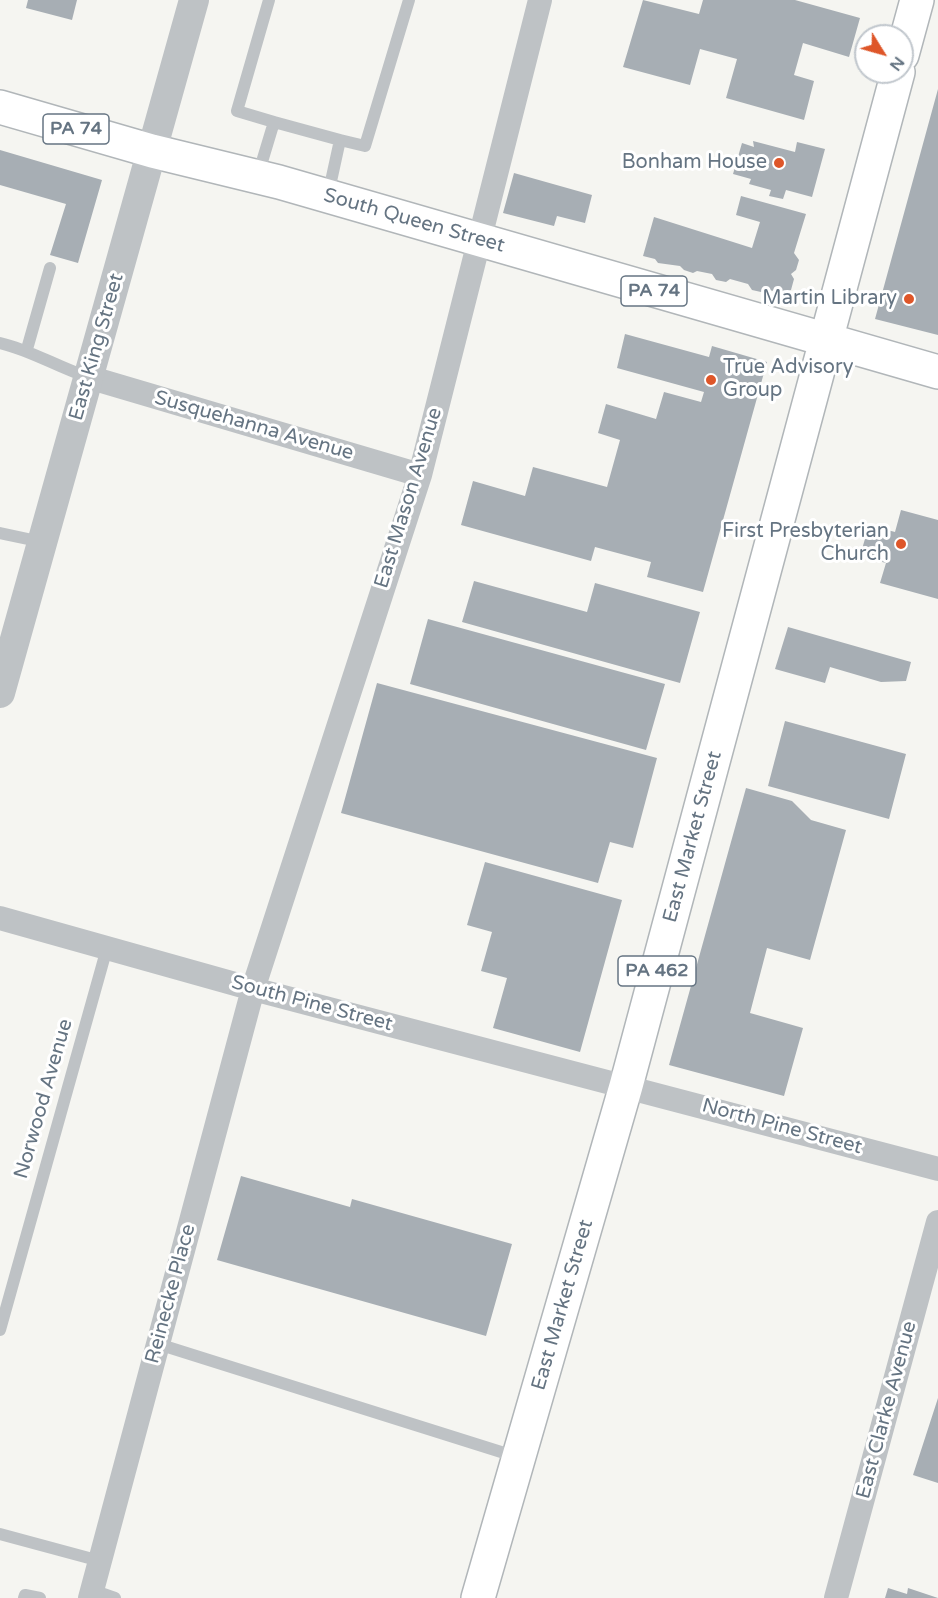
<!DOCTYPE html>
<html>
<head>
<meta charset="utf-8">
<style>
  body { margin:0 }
  #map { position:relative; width:938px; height:1598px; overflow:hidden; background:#f5f5f1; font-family:"Varela Round",sans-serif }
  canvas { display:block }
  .north { position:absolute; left:854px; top:24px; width:60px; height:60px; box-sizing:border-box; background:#fff; border:2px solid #c1c7cd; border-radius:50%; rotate:127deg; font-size:16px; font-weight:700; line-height:24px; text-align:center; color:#657482 }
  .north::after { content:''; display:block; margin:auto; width:21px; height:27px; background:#de5629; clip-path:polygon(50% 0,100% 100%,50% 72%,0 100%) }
</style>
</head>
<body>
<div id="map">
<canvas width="938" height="1598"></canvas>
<div class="north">N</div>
</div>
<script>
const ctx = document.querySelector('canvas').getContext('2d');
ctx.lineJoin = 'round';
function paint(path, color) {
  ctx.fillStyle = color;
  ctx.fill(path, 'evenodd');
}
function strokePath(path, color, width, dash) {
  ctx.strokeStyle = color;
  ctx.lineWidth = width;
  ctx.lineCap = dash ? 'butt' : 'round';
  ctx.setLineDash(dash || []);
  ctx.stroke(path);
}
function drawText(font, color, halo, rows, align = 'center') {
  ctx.font = font + ' "Varela Round",sans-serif';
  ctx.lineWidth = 6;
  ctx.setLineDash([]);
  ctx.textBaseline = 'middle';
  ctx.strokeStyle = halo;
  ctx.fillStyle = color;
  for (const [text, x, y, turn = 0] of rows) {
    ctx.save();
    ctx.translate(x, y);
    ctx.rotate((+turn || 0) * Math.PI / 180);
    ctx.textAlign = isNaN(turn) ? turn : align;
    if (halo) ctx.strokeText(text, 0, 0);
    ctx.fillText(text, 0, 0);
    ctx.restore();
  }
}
paint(new Path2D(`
  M28,0H77L72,20L26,8Z
  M643,0L699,14L703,0H795L860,18L849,57L803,43L794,75L814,81L804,120L726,98L737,59L700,49L690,85L623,67Z
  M938,89V335L875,319Z
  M753,141L795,152L797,142L825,149L812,197L786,190L783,199L769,196L771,190L749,184L751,179L733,174L742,143L754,147Z
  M0,150L102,180L78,263L50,255L66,204L0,185Z
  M514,173L592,195L585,223L557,216L554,226L503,213Z
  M741,196L806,214L794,253L799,260L796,270L791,274L794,279L791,290L784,294L766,289L761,292L752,290L748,284L730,279L726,282L716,280L712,274L697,271L693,273L684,270L680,266L658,263L655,259L643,256L654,217L752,248L760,222L736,215Z
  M625,334L709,357L712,346L767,362L703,592L647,577L651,562L595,547L591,561L461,525L473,481L525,496L533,467L607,487L620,440L598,433L606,404L656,419L664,392L701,402L704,392L617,368Z
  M901,510L938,520V599L880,583L886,563L860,556L869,525L895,532Z
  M474,581L587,612L595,583L700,612L680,683L462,622Z
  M428,619L665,684L646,750L410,684Z
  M788,627L911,662L906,681L881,682L830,667L825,683L775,669Z
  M377,683L657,758L633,848L610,842L598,883L341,813Z
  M785,721L906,754L889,819L768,786Z
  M746,788L792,801L811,820L846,830L810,960L767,948L750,1013L803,1028L784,1096L669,1065Z
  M485,862L622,900L580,1052L493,1028L507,978L481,971L492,932L467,925Z
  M241,1176L350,1207L352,1199L512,1244L486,1336L217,1260Z
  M938,1398V1483L913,1475Z
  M888,1588L907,1594L908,1588L938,1598H885Z`), '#a7aeb4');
const primary = new Path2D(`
  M902,55L917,0
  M0,107L152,151L279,182L938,372
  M478,1598L626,1086L898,72`);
strokePath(primary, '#b1b6b9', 36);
strokePath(new Path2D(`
  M274,122L340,140
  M258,175L274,122L237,111L269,0
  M328,195L340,140L365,146L409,0
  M0,343C31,350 57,367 88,377
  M27,349L50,268
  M0,533L42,542
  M0,1330L107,948
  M158,1344L517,1457
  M0,1534L100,1561
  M92,1590L115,1598
  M24,1598L25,1595L40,1598`), '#bec2c5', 12);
strokePath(new Path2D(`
  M88,377L420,475
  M0,918L253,989L938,1169
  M90,1598L253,989L420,475L540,0
  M836,1598L938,1222`), '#bec2c5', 24);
strokePath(new Path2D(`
  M0,693L194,0`), '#bec2c5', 30);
strokePath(primary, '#fff', 33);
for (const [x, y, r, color] of [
  [779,163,6,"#de5629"],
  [909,299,6,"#de5629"],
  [711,380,6,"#de5629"],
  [901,544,6,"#de5629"]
]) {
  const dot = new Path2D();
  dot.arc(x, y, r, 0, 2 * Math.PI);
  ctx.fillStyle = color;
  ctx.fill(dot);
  strokePath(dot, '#fff', 2);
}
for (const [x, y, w] of [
  [76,129,66],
  [654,291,66],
  [657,971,78]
]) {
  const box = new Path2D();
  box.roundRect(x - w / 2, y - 15, w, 30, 4.5);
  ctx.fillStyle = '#fff';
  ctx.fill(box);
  strokePath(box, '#657482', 1.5);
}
drawText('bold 18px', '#657482', null, [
  ["PA 74",76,129],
  ["PA 74",654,291],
  ["PA 462",657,971]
]);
drawText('20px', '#657482', '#fff', [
  ["Bonham House",767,163],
  ["Martin Library",897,299],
  ["True Advisory",723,368,"left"],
  ["Group",723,391,"left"],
  ["First Presbyterian",889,532],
  ["Church",889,555]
], 'right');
drawText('20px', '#657482', '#fff', [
  ["South Queen Street",414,221,16],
  ["East King Street",97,347,-74],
  ["Susquehanna Avenue",254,426,16],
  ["East Mason Avenue",409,498,-73],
  ["East Market Street",693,837,-75],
  ["South Pine Street",312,1004,15],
  ["Norwood Avenue",44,1099,-74],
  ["North Pine Street",782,1127,15],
  ["Reinecke Place",171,1294,-75],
  ["East Market Street",563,1305,-74],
  ["East Clarke Avenue",887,1410,-75]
]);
</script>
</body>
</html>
